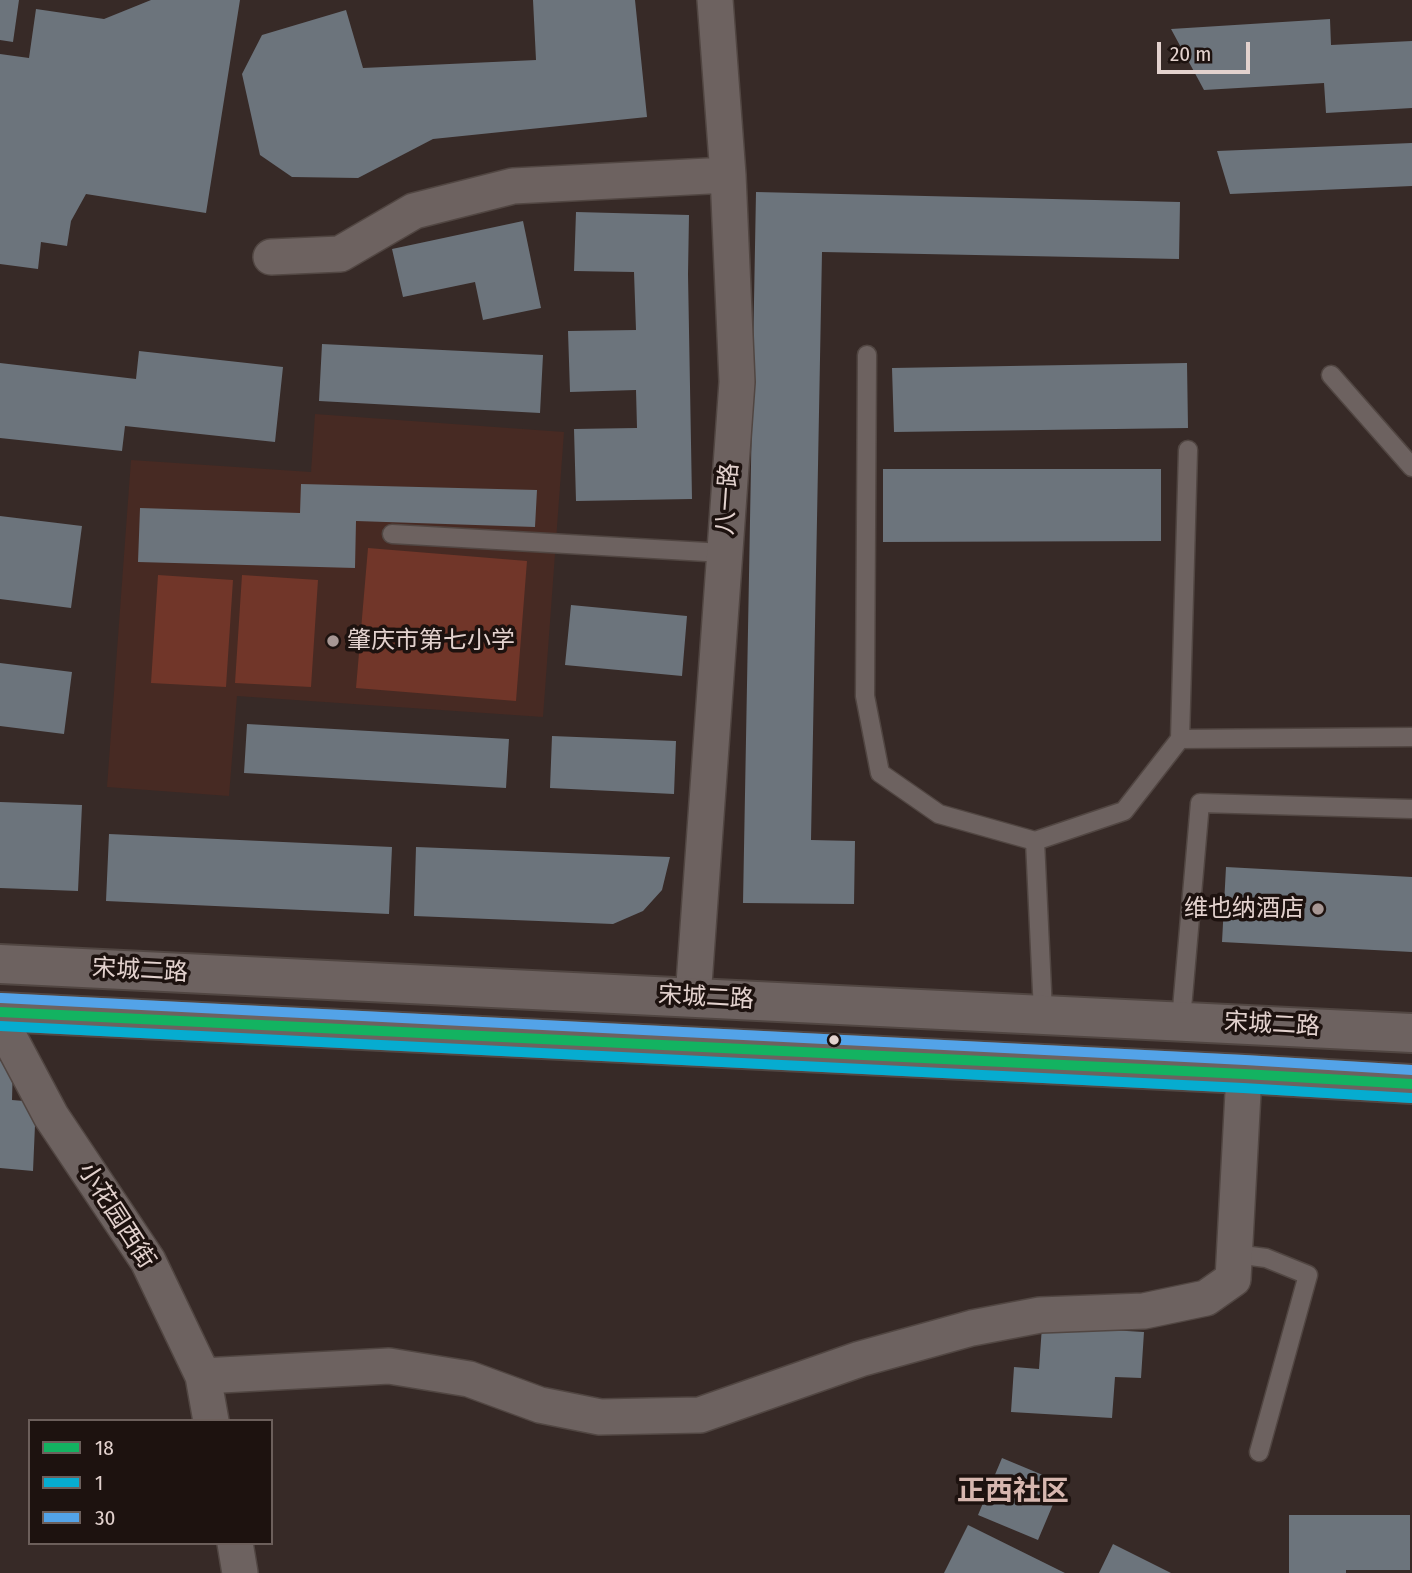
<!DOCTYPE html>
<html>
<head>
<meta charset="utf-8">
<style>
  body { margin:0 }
  #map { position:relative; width:1412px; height:1573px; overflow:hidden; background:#372a27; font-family:"Fira Sans Condensed",sans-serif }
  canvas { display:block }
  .legend { position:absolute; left:28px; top:1419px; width:245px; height:126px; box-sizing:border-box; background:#1d120f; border:2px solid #6c5f5b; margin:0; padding:9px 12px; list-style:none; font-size:21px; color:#e3d2ce }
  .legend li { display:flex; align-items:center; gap:14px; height:35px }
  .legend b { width:35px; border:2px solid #6c5f5b }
  .scale { position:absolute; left:1157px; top:42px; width:93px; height:32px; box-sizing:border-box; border:4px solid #e3d2ce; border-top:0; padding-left:9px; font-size:21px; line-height:24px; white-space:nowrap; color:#e3d2ce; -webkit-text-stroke:5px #1d120f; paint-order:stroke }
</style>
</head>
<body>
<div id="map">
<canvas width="1412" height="1573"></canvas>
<ul class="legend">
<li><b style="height:9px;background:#13b361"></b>18</li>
<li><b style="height:9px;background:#06acd0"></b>1</li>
<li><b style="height:9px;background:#53a3e8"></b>30</li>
</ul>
<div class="scale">20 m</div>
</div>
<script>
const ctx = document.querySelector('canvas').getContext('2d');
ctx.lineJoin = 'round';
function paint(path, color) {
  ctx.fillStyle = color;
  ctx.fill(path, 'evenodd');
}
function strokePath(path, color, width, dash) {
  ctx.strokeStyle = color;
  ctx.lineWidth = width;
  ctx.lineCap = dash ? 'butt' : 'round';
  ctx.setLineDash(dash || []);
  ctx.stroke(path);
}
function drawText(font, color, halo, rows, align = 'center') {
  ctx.font = font + ' "Fira Sans Condensed","Noto Sans SC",sans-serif';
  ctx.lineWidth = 7;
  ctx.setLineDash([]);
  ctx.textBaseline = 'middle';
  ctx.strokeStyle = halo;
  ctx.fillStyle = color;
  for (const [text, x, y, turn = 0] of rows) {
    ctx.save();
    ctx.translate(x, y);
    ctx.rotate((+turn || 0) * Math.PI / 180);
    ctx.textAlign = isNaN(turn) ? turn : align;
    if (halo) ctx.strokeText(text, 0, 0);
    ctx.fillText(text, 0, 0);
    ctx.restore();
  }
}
paint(new Path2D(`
  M315,414L564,432L543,717L237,696L229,796L107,787L131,460L311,472Z`), '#472a23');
paint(new Path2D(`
  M368,548L527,561L516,701L356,688Z
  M158,575L233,580L226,687L151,683Z
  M242,575L318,580L311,687L235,683Z`), '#713629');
paint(new Path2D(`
  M0,0H19L13,42L0,40Z
  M151,0H240L206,213L86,194L71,221L67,246L41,242L38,269L0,264V54L29,58L36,9L104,19Z
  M533,0H635L647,117L433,139L358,178L292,177L260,155L242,74L262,35L346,10L363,68L536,60Z
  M1330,19L1331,45L1412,41V108L1326,113L1324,83L1204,90L1171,29Z
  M1412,143V186L1230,194L1217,151Z
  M756,192L1180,202L1179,259L822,252L811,840L855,841L854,904L743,903Z
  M576,212L689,215L688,274L692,499L576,501L574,429L637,428L636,390L570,392L568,331L636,330L634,272L574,271Z
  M523,221L541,308L483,320L475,282L403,297L392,249Z
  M322,344L543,355L540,413L319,401Z
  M139,351L283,367L275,442L125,426L122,451L0,438V363L136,379Z
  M1187,363L1188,428L894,432L892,368Z
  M883,469H1161V541L883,542Z
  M301,484L537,490L535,527L356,521L355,568L138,562L140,508L300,513Z
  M0,516L82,526L71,608L0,599Z
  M571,605L687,616L682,676L565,665Z
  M0,663L72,672L64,734L0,726Z
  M247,724L509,739L506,788L244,773Z
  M552,736L676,741L674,794L550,788Z
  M0,802L82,805L78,891L0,888Z
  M109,834L392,847L389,914L106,901Z
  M416,847L670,857L662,890L643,911L613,924L414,916Z
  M1226,867L1412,877V952L1222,942Z
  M0,1061L13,1062L12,1100L36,1102L33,1171L0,1168Z
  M1042,1326L1144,1332L1141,1378L1115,1377L1112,1418L1011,1412L1014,1367L1039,1369Z
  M1002,1458L1062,1483L1038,1540L978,1515Z
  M1289,1515H1410V1570H1346V1573H1289Z
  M968,1525L1065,1573H944Z
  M1113,1544L1171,1573H1099Z`), '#6c747c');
const service = new Path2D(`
  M867,355L865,696L880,773L939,814L1035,841L1124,811L1180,739L1188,450
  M1331,375L1412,467
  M392,534L724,553
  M1180,739L1412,737
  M1035,841L1043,1012
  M1181,1020L1200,803L1412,809
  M1235,1254L1266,1258L1308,1275L1259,1452`);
const minor = new Path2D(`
  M271,257L340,254L414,211L513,186L728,175
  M693,998L737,382L728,175L715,0
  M0,1020L51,1116L148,1261L203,1376L211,1421
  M203,1376L389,1366L469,1379L540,1405L600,1417L700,1415L860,1359L972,1328L1040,1315L1144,1311L1206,1298L1233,1279L1244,1074
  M235,1543L240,1573`);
const secondary = new Path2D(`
  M0,964C471,987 942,1007 1412,1033
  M0,1012L1244,1074L1412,1084`);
strokePath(service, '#514642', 21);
strokePath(minor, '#514642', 38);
strokePath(secondary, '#514642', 42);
strokePath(service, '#6d6260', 18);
strokePath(minor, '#6d6260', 35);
strokePath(secondary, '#6d6260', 38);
strokePath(new Path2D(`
  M0,1012L1244,1074L1412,1084`), '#13b361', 10);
strokePath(new Path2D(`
  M0,1026L1243,1088L1411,1098`), '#06acd0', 10);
strokePath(new Path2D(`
  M1,998L1245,1060L1412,1070`), '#53a3e8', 10);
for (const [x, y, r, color] of [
  [333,641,7,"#a79794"],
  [1318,909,7,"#a79794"],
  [834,1040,6,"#e3d2ce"]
]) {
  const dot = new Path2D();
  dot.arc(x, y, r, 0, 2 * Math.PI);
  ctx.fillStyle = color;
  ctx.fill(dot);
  strokePath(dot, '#1d120f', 2.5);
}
drawText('24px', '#e3d2ce', '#1d120f', [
  ["八一路",728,499,-86],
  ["宋城二路",140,971,3],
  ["宋城二路",706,998,3],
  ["宋城二路",1272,1025,3],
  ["小花园西街",116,1216,57]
]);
drawText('24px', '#e3d2ce', '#1d120f', [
  ["肇庆市第七小学",347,641],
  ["维也纳酒店",1304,909,"right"]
], 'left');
drawText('bold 28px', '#d7b7af', '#1d120f', [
  ["正西社区",1013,1492]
]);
</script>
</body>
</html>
